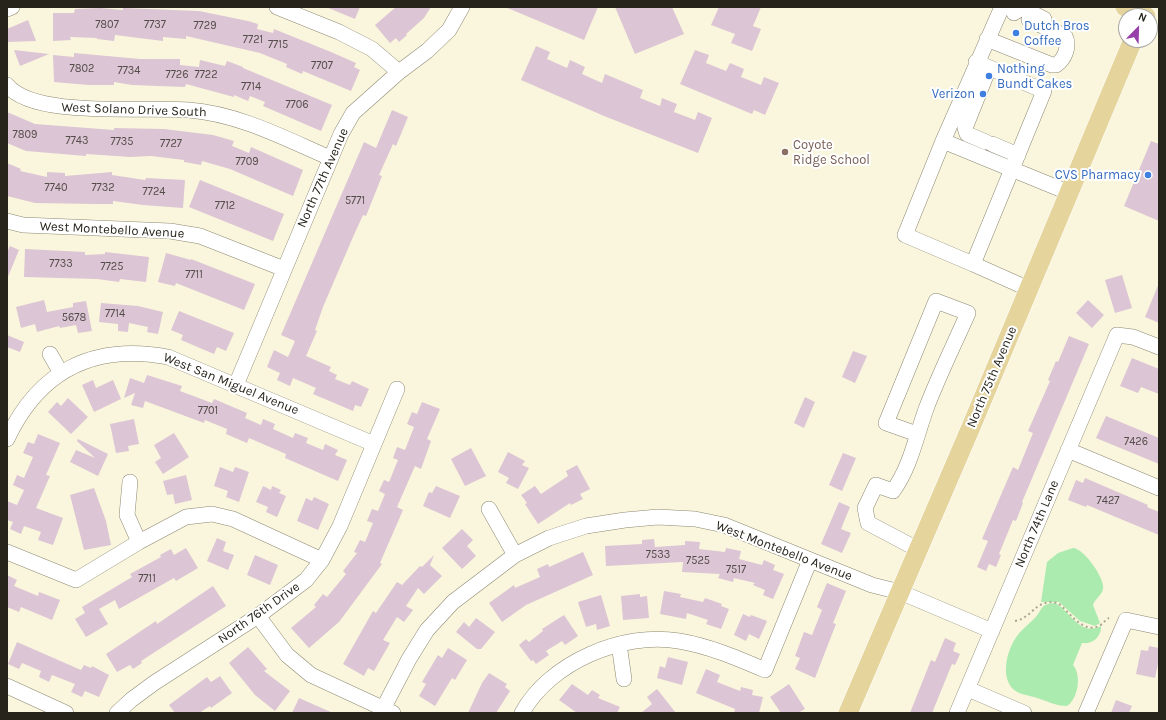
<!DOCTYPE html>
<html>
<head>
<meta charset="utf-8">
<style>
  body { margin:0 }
  #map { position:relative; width:1166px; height:720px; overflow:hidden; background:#faf6dd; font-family:Karla,sans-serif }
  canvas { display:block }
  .frame { position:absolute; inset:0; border:8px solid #26241b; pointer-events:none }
  .north { position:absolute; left:1118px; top:8px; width:40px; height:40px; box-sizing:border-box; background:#fff; border:1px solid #a8a7a4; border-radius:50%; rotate:23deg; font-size:11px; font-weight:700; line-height:16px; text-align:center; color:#26241b }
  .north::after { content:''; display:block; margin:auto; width:14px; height:18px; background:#973fab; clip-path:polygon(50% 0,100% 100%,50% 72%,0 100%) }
</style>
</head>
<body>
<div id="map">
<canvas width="1166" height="720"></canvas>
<div class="frame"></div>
<div class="north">N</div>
</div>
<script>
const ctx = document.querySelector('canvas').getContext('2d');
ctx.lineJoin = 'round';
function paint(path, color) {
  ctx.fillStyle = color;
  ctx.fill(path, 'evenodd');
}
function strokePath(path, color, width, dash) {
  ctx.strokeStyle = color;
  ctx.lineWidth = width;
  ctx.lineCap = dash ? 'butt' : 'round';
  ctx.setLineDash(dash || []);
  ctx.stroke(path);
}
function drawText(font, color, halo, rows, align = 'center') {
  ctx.font = font + ' Karla,sans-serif';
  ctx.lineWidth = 4;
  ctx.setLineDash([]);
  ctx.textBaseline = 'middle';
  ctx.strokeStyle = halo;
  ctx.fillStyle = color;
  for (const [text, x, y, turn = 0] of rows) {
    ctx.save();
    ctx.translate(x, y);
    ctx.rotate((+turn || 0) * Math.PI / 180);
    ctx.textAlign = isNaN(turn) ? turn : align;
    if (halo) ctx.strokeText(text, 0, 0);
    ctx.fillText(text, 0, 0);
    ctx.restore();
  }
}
paint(new Path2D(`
  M1073,548C1084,548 1106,580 1103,589C1102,595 1095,599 1093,605L1100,623L1095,626L1080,621L1059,602H1041L1047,562L1058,553Z
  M1055,603C1070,610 1079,637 1101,626V629C1099,639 1092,644 1082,643L1073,665C1082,675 1078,699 1067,706C1056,706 1047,701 1037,698C1029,695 1018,695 1012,688C1000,674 1008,648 1017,636C1022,629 1029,624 1035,618C1043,609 1040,604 1055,603Z`), '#acebaf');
paint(new Path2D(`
  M326,7H360L355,19Z
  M396,7H431L424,18L406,34L407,35L399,42L396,38L390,43L375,25Z
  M505,7H598L584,40Z
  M615,7H672L684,34L635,54Z
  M719,7H761L753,26L761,29L752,51L731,43L735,34L711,25Z
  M100,8L123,10V8L199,11L248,21L258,24L257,29L273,33L274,29L331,52L356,63L354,67L360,70L351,91L303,71L302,74L286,67L287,64L260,53L186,36V39L163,37V41L115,35L114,41L97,39V38L70,37L71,40L53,41V13H74L75,9Z
  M28,20L36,41L7,42V29Z
  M536,46L550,52L547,59L567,68L570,60L585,67L582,74L602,83L605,74L643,90L640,98L660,106L662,98L677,104L674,112L695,120L698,112L712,118L698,153L604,116L521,80Z
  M14,50L49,54L20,66Z
  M695,50L709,55L706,63L726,71L730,63L744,69L741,77L761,85L764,77L779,83L765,115L754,110L752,114L680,84Z
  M74,53L140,59H180V65L199,67L200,60L225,66L227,61L243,67V68L332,105L321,131L263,106L265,102L250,96L248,101L234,95V97L186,84L185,87L132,85L114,82V85H89L54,82L53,55L74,57Z
  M392,110L408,117L396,146L393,144L379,175L382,176L366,216L363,215L353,237L323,307L315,330L317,331L306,356L331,367L329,371L337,375L335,379L350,385L352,381L369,389L361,407L355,405L353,411L313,394L316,388L293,378L290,386L277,380L280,373L267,367L274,350L288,357L295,341L281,335L364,142L376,148Z
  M7,112L35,124L114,130V128L164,129L213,135L234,141L232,146L249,153L251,147L303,170L293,196L230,169L202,161L201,165L184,162V160L151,156L130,157L86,154V156L26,151L7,143Z
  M1151,141L1159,144V221L1124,206Z
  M7,163L21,169L20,171L47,177V172L65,173V176L112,172V175L145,180L146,178L185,180L183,208L143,205L113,201V204H95L35,203L7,196Z
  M200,180L284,214L273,241L189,207Z
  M10,246L19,250L7,279V252Z
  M25,249L85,252V255L105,254V252L149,257L146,282L120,279L119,282L97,279L24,277Z
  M166,253L191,260V259L255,284L244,310L176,283L175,286L158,282Z
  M1122,275L1132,308L1115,313L1105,280Z
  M1159,283V323L1145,317Z
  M44,300L47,312L73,307V303L86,301L92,331L78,333L76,325L60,328L59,326L37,332L35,324L21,328L16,307Z
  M1088,300L1104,315L1092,328L1076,313Z
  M101,303L138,306L163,312L158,334L147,332L148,327L129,323L128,332L118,331V324L99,322Z
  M179,311L234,333L226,351L217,347L214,354L181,340L183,335L171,330Z
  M7,335L24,342L20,352L7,347Z
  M1069,336L1089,344L1022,502L1023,503L1016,521L1013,520L999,554L1001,555L996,567L989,564L986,571L977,567L988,541L982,539L1013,467L1018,470L1033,433L1028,431L1050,381L1048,380L1056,361L1058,362Z
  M853,351L867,356L855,383L842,377Z
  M1132,358L1159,369V394L1141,387L1138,393L1120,386Z
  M147,375L182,386L180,391L212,403L214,399L247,413L245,418L261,425L263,419L275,424L273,429L293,438L295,433L308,438L306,443L323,450L325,444L338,450L335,455L347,460L338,481L285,458L286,454L249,438L247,443L226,434L227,429L205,420L204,423L145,401L143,408L131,405L135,393L124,398L130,378L144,383Z
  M93,380L96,388L113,380L121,399L94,412L82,385Z
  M805,397L815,402L804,428L794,423Z
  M68,398L88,417L71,434L48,412L57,402L61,406Z
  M422,402L440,409L427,439L431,441L421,469L415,466L397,507L403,510L380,563L382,564L339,622L309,648L291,628L316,607L314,605L323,594L327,597L346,574L343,571L357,553L354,552L360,540L365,542L373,523L367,521L372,509L378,511L385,494L379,491L384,480L389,482L398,460L393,458L397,447L405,450L414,427L407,424L412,412L417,414Z
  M1106,416L1159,438V464L1096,438Z
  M134,419L139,444L128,446L129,451L116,453L110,424Z
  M174,433L189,457L163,474L155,462L161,458L154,445Z
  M38,434L60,443L46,475L50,476L36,508L63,518L53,545L38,540L41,532L24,526L21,534L10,529L13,522L7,520V501L17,505L24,490L13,485L17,475L24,478L33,457L23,453L28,442L34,444Z
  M78,439L108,454L98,476L70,462L76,450L95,458L77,441Z
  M471,448L486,476L465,486L451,459Z
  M508,452L525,461L522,465L529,468L518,489L506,483L509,478L498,472Z
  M843,453L856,458L842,491L829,485Z
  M577,465L590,489L580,494L583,499L571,505L570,503L538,524L525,504L527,503L521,495L535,486L541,494L568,476L566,471Z
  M220,467L233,472L235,467L249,472L239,502L226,497L228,491L214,486Z
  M186,475L192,500L175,504L173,494L167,495L163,481Z
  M1085,478L1148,505L1147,507L1159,512V535L1087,505L1086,507L1068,500L1076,480L1083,483Z
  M263,486L271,490L272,486L281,490L279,493L286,496L277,517L266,512L268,507L256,502Z
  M436,486L460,496L450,518L423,506L429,492L432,493Z
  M94,488L106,521L111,545L84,550L70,495Z
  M314,497L329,504L318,530L297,521L306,498L312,501Z
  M839,502L850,507L841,529L851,533L842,553L821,544Z
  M462,529L473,540L467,546L476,556L462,569L442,548Z
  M217,538L226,542L223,551L234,555L228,570L207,561Z
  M654,539L655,547L685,545V541L700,542L699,549L725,552L726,548L741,551L739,559L762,565L764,560L775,565L773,570L784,574L773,599L763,595L765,590L753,585L755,583L734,578L733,582L718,578L720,574L682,572L683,562L606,566L605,546L642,544V540Z
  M186,548L198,568L176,581L174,578L119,609L115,600L99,609L108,624L86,637L75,619L85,613L82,607L132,577L130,574L161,557L160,555L171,549L174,555Z
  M583,552L593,575L526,605L502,622L489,603L514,585L515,588L540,577L537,569L548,564L549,567Z
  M255,555L278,565L270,585L247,575Z
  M434,555L430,565L442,576L424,594L418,588L406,606L413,610L404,622L397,617L383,640L390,643L374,671L368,668L364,676L343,664L373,611L376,613L397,582L402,585L420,566L422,567Z
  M7,575L17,580L14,586L38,596L39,592L60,600L52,620L21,607L19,612L7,607Z
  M827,583L846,591L833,623L836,624L815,678L795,669L800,658L795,656L804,632L812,635L822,610L817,607Z
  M213,586L226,606L141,661L142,663L133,669L130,665L117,672L106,654L156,621L157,624Z
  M664,591L681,594L680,597L703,602L705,598L722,604L721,606L729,609L721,629L706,624L708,620L687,613L686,619L660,614Z
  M640,594V597L647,596L649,618L623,620L621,596Z
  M601,595L610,626L597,630L596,624L586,627L578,602Z
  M743,614L750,617L751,615L767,621L759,639L749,634L746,641L734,635Z
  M564,615L578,636L565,645L562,641L546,651L549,655L536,664L533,660L531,661L519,645L526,639L529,642L543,631L542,629Z
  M476,618L495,632L481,649H477L456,632L464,622L469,627Z
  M945,638L956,643L953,651L960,654L955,665L952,664L932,713H910L931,660L935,662Z
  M17,642L81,670L84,665L91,668L92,666L109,675L99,697L85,691L82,697L71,692L75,684L52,675L49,682L39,677L41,671L22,663L19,669L8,664Z
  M1149,646L1159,648V659L1155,678L1136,674L1141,650L1148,651Z
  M248,647L267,669L264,671L290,691L275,711L255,695L229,663Z
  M448,648L467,660L455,680L452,678L435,706L419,696L426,684L422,682L438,655L442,658Z
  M668,657L688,662L682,685L657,678L660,666L665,668Z
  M706,669L720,675L717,682L740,691L741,687L753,690L752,695L763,697L759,713H734L735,709L696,693Z
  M489,673L507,684L505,687L510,691L496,713H468L482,683Z
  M220,676L232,693L211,708L210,706L199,713H175L169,705L207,677L211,682Z
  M572,684L588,695L592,690L600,695L598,698L620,707L617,713H577L559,700Z
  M789,684L805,709L798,713H781L770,697Z
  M657,689L676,713H641L652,704L647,697Z
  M299,698L333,713H292Z
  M1116,700L1132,706L1129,713H1111Z`), '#dcc5d4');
const minor = new Path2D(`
  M277,7L339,32L372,49L399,72
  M1002,7L943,141L1070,193
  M7,9L12,7
  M1014,13L1022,8L1044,19
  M987,39L1052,65H1056C1065,59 1070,46 1065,36L1029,20
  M7,85C34,119 146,106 189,110C239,114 284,138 330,158
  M943,141L905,235L973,264L1044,91L976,62
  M986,142L967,134L965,128L989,68
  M992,144L1018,155
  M7,221L23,225L170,231L200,236L284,269
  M973,264L1029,289
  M50,354L61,373
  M236,385L341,134L353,113L399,72L427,51L449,30L462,7
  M917,434L886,423L936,301L968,313C954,345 938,377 926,409C916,437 910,468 893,491L876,485L865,508L868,523L919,550
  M7,439C39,371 93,343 168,357L374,444
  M1068,450L1159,488
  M130,482L127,515L139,542
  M489,509L515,555
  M7,552L76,580L139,542L186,517L212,514L233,519L322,560
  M258,616L287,655L311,675L393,713
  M619,644L624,679
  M7,686L66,713
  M968,689L1024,713
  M383,709L409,659L427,630L453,602L515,555L549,538L586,526L625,520L658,517L695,519L724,525L872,585L900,592L992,631
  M117,713L131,700L154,683L258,616L306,580L322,560L340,526L397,389
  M522,713C549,663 623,631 679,641C709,646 737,658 765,670L810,560
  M957,713L1117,335L1133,337L1159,347
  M1086,713L1126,620L1159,627`);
const major = new Path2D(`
  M1125,7L1146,16
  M848,713L971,427L1133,40`);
strokePath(minor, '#8c8872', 16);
strokePath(major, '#fff', 20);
strokePath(new Path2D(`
  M1015,621C1033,618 1035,598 1058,603C1069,611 1082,634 1099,626C1103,624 1105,620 1109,618`), '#a9a693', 2, [2, 3]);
strokePath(minor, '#fff', 15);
strokePath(major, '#e5d49b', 19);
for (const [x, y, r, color] of [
  [1016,33,4,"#3f7fe0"],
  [989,76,4,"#3f7fe0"],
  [983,94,4,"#3f7fe0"],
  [785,152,4,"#8d6e63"],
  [1148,175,4,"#3f7fe0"]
]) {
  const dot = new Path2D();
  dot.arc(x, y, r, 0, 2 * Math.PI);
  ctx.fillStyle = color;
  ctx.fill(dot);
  strokePath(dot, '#fff', 1.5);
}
drawText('11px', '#544c49', null, [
  ["7807",107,25],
  ["7737",155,25],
  ["7729",205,26],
  ["7721",253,40],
  ["7715",278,45],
  ["7707",322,66],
  ["7802",82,69],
  ["7734",129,71],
  ["7726",177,75],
  ["7722",206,75],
  ["7714",251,87],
  ["7706",297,105],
  ["7809",25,135],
  ["7743",77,141],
  ["7735",122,142],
  ["7727",171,144],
  ["7709",247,162],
  ["7740",56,188],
  ["7732",103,188],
  ["7724",154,192],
  ["5771",355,201],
  ["7712",225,206],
  ["7733",61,264],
  ["7725",112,267],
  ["7711",194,275],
  ["7714",115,314],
  ["5678",74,318],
  ["7701",208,411],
  ["7426",1136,442],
  ["7427",1108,501],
  ["7533",658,555],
  ["7525",698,561],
  ["7517",736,570],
  ["7711",147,579]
]);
drawText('13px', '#366cbe', '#fff', [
  ["Dutch Bros",1024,26],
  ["Coffee",1024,41],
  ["Nothing",997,69],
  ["Bundt Cakes",997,84],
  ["Verizon",975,94,"right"],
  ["CVS Pharmacy",1140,175,"right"]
], 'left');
drawText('13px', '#26241b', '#fff', [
  ["West Solano Drive South",134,110,2],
  ["North 77th Avenue",323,178,-66],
  ["West Montebello Avenue",112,230,3],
  ["North 75th Avenue",992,377,-67],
  ["West San Miguel Avenue",231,384,22],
  ["North 74th Lane",1037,524,-67],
  ["West Montebello Avenue",784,551,21],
  ["North 76th Drive",259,613,-35]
]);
drawText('13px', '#785e54', '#fff', [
  ["Coyote",793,145],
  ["Ridge School",793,160]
], 'left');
</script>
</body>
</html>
